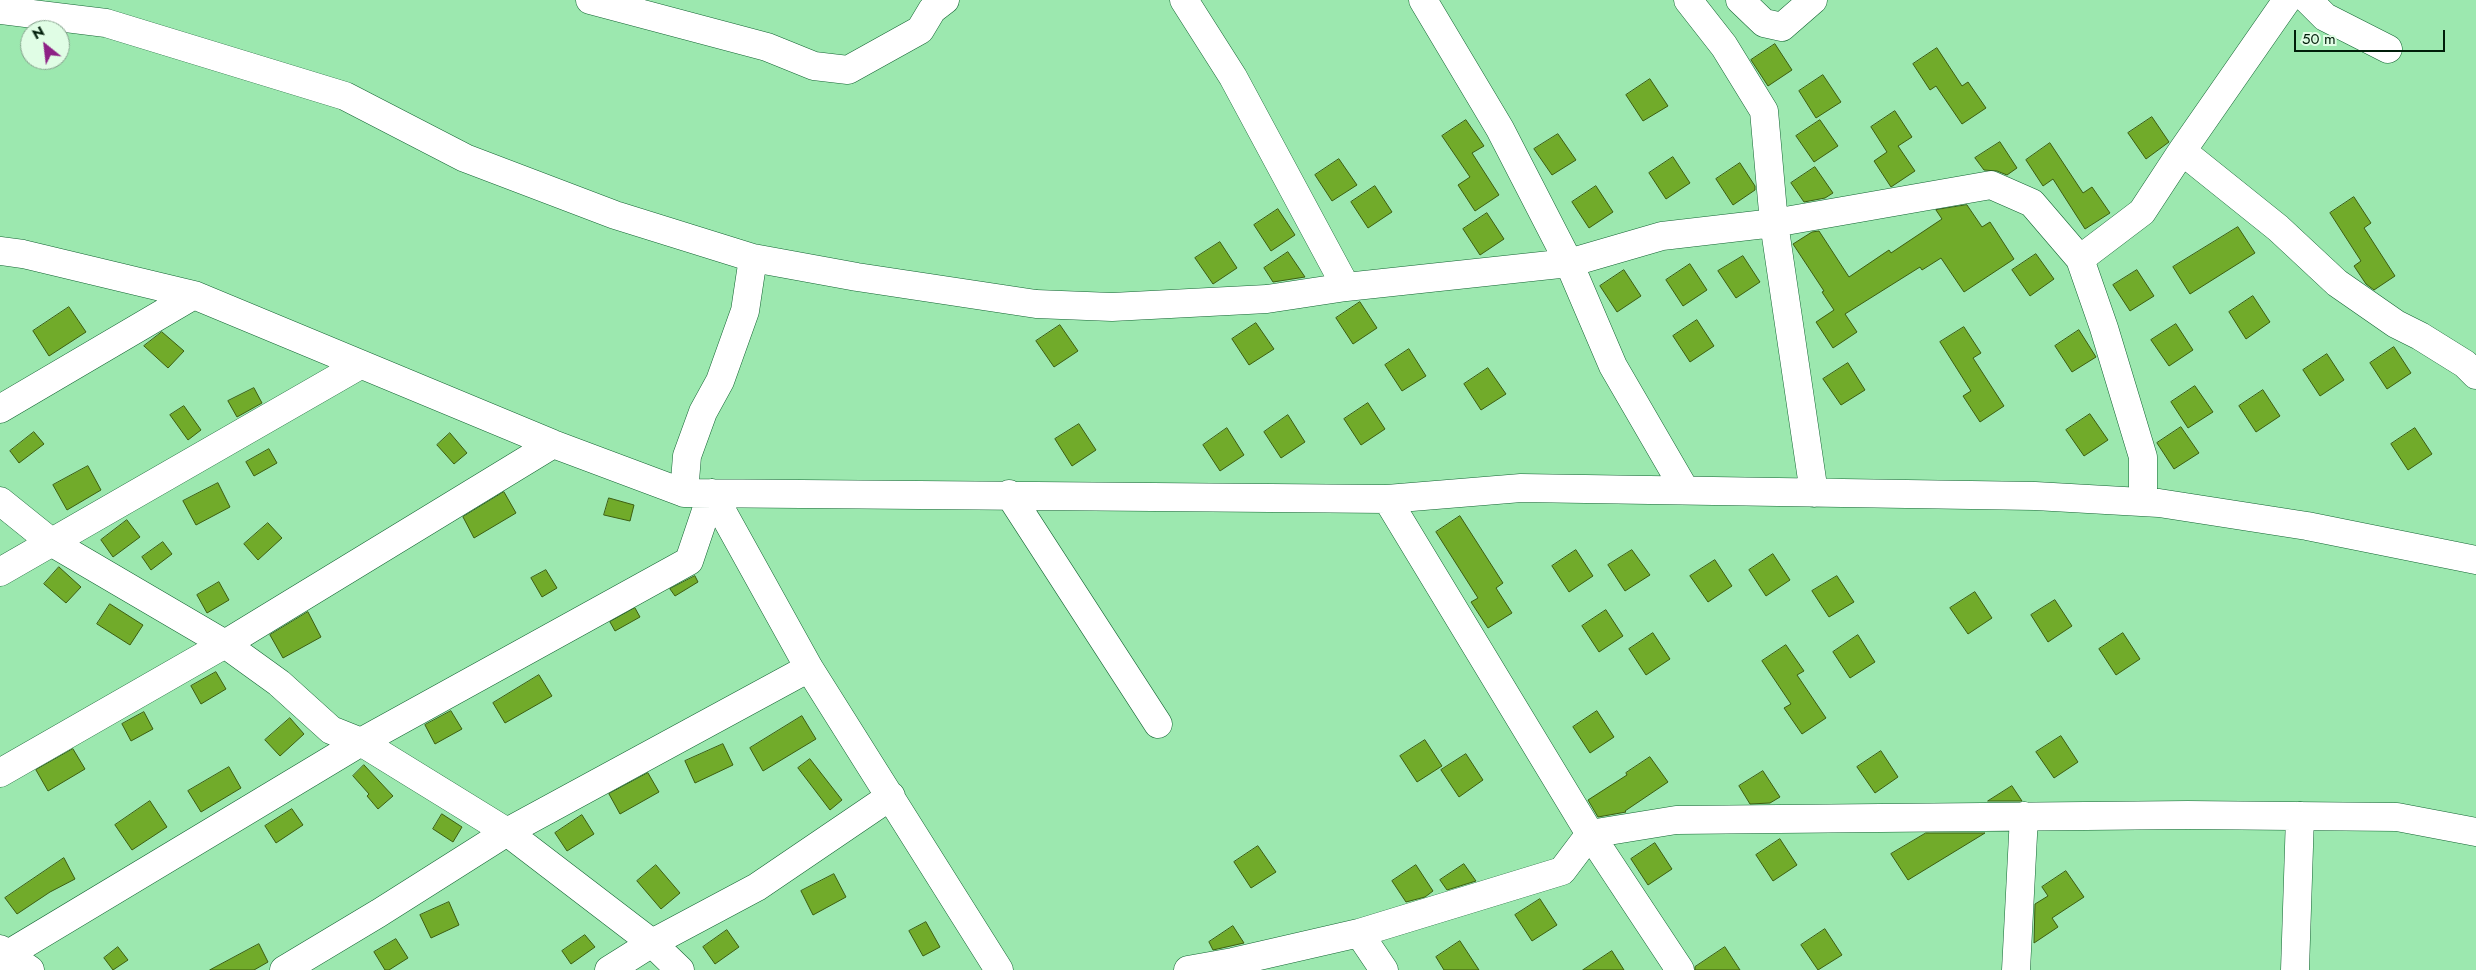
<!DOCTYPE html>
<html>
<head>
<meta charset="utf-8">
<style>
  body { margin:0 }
  #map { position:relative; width:2476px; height:970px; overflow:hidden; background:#9ce8af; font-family:Jost,sans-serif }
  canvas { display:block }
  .north { position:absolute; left:20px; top:20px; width:50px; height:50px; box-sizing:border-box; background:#e0fde5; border:1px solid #86a38d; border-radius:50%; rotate:331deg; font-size:14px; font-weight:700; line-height:20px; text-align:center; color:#001d09 }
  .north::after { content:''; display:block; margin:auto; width:18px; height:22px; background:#8d2185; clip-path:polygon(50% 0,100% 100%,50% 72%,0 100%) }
  .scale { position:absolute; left:2294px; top:30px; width:151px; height:22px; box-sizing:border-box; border:2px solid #001d09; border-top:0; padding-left:6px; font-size:15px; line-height:18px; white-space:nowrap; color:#001d09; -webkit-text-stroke:4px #e0fde5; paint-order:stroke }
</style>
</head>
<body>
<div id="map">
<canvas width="2476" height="970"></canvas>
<div class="north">N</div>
<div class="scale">50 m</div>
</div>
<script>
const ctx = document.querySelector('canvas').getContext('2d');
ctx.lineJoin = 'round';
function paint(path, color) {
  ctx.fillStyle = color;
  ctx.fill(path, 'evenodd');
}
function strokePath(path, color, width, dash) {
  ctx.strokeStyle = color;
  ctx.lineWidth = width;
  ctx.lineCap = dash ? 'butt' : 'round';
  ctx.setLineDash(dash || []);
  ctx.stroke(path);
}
const building = new Path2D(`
  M1775,44L1792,70L1768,86L1751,60Z
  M1937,48L1962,86L1968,82L1986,108L1962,124L1936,86L1930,90L1913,64Z
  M1823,75L1841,102L1816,118L1799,91Z
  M1650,79L1668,106L1643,121L1626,95Z
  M1895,111L1912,137L1898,146L1915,171L1891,187L1874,161L1887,152L1871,127Z
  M2152,117L2169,142L2146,159L2128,133Z
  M1466,120L1484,146L1472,153L1499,195L1475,211L1458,185L1470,177L1442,136Z
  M1820,120L1838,146L1814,162L1796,136Z
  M1558,134L1576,160L1552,175L1534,149Z
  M2000,142L2017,168L2007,175L1997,171L1984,170L1975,158Z
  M2050,143L2083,193L2092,187L2110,213L2085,229L2053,179L2043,186L2026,160Z
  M1673,157L1690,183L1666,199L1649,173Z
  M1339,159L1357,185L1332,201L1315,175Z
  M1740,163L1755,186V190L1733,205L1716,179Z
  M1815,167L1833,193L1825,198L1804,202L1791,183Z
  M1375,186L1392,212L1368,228L1351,202Z
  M1596,186L1613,212L1589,228L1572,202Z
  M2354,197L2371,223L2364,228L2395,276L2374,290L2366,284L2354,266L2361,261L2330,213Z
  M1967,205L1982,227L1990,222L2014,259L1964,292L1941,258L1922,270L1920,267L1845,314L1857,332L1833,348L1816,322L1834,310L1822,292L1824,291L1793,244L1812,232L1819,231L1849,277L1889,250L1891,253L1942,219L1936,210Z
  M1278,209L1295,235L1271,251L1254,225Z
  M1487,213L1504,239L1480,255L1463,229Z
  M2238,227L2255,253L2190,294L2173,267Z
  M1220,242L1237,268L1213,284L1195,258Z
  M1288,252L1305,277L1273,282L1264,268Z
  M2036,254L2054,279L2030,296L2012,270Z
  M1743,256L1760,282L1736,298L1718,271Z
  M1690,264L1707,290L1683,306L1666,280Z
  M1624,270L1641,296L1617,312L1600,286Z
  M2137,270L2154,296L2130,311L2113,285Z
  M2253,296L2270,322L2246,339L2229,312Z
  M1360,302L1377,328L1353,344L1336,318Z
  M69,307L86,332L49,356L33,331Z
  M1697,320L1714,346L1690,362L1673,336Z
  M1256,323L1274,349L1249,365L1232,339Z
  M2176,324L2193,350L2169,366L2151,340Z
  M1060,325L1078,351L1054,367L1036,341Z
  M1964,327L1981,353L1973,358L2004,406L1980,422L1963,396L1971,391L1940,342Z
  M2079,330L2096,357L2072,372L2055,346Z
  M162,332L184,351L168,368L144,346Z
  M2394,347L2411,373L2387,389L2370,363Z
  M1409,349L1426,376L1402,391L1385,365Z
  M2327,354L2344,380L2320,396L2303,370Z
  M1848,363L1865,390L1841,405L1823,379Z
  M1488,368L1506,394L1481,410L1464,384Z
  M2195,386L2213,412L2188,428L2171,402Z
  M254,388L262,403L237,417L228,401Z
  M2263,390L2280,416L2256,432L2239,406Z
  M1368,403L1385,429L1361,445L1344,419Z
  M184,406L201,430L188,440L170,415Z
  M2090,414L2108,440L2084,456L2066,430Z
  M1288,415L1305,442L1281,458L1264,432Z
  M1079,424L1096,450L1072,466L1055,439Z
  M2181,427L2199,453L2174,469L2157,443Z
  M1227,428L1244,455L1220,471L1203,445Z
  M2415,428L2432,454L2408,470L2391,444Z
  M34,432L44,444L19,463L10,451Z
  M450,433L467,453L454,464L437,445Z
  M269,449L277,463L254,476L246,462Z
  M88,466L101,490L67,510L53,485Z
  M218,483L230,507L196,525L183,501Z
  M504,492L516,513L474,538L463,517Z
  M609,498L634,505L630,521L604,515Z
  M1460,516L1503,583L1496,588L1512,613L1488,628L1471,602L1478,598L1436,532Z
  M127,520L140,537L113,557L101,540Z
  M268,523L282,538L258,560L244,544Z
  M163,542L172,554L151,570L142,557Z
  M1576,550L1593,576L1569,592L1552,566Z
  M1632,550L1650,575L1625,591L1608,565Z
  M1773,554L1790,580L1766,596L1749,570Z
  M1715,560L1732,586L1708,602L1690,576Z
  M59,567L81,587L66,603L44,584Z
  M546,570L557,588L542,597L531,578Z
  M695,576L698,582L675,596L670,589Z
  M1837,576L1854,602L1829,617L1812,591Z
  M219,582L229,600L207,613L197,595Z
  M1975,592L1992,618L1968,634L1950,608Z
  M2055,600L2072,626L2048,642L2031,615Z
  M110,604L143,625L130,645L97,624Z
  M635,608L640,617L615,631L610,622Z
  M1606,610L1623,636L1599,652L1582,626Z
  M308,612L321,637L283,658L270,635Z
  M1653,633L1670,659L1646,675L1629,649Z
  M2123,633L2140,659L2116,675L2099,649Z
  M1858,635L1875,662L1850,678L1833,652Z
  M1786,645L1804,671L1797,675L1826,718L1802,734L1784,708L1791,704L1762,661Z
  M216,672L226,689L201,704L191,686Z
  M539,675L552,696L505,723L493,703Z
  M451,711L462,729L435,744L425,725Z
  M1597,711L1614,737L1590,753L1573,727Z
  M144,712L153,729L131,741L122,724Z
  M802,716L816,739L763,771L750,748Z
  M290,718L304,734L280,756L265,740Z
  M2061,736L2078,762L2054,778L2036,752Z
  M1425,740L1442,766L1417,782L1400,756Z
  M723,744L733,765L695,783L685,761Z
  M73,749L85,769L48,791L36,770Z
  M1881,751L1898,777L1875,793L1857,767Z
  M1466,754L1483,780L1459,797L1441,770Z
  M1650,757L1668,782L1625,811L1626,812L1598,817L1588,800L1627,775L1626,773Z
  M810,759L842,800L830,810L798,768Z
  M364,765L393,796L378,809L367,796L369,794L353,776Z
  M229,767L241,788L201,812L188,791Z
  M1763,771L1780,797L1770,803L1750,804L1739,786Z
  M648,773L659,792L620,814L609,794Z
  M2012,786L2022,801H1988Z
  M150,801L167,827L132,850L115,825Z
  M292,809L303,825L276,843L265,826Z
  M442,814L462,827L453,842L433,829Z
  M582,815L594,834L567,851L555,833Z
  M1926,833H1985L1908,880L1891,854Z
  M1780,839L1797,865L1773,881L1756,855Z
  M1655,843L1672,869L1648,885L1631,859Z
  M1258,846L1276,872L1251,888L1234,862Z
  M64,858L75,879L50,892L17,914L5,898Z
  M1464,864L1476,881L1447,890L1440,880Z
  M656,865L680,893L661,909L637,881Z
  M1416,865L1433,891L1425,897L1406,902L1392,881Z
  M2066,871L2084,897L2052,918L2058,927L2034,943L2035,904L2048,896L2042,887Z
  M834,874L846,897L813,915L801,891Z
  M1540,899L1557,925L1532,941L1515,915Z
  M449,902L459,925L431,938L420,915Z
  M926,922L940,947L923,956L909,931Z
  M1233,926L1244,943L1213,950L1209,942Z
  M1825,929L1842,955L1818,970L1801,945Z
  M727,930L739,947L715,964L703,947Z
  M585,935L595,947L571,964L562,951Z
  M396,939L408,958L389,970H385L374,952Z
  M1460,941L1479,970H1444L1436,957Z
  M259,944L268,962L254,970H210Z
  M118,947L128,960L113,970L104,958Z
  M1725,947L1740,970H1695V967Z
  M1612,951L1624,970H1583Z`);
paint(building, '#71ab2a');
strokePath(building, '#3c5e11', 1);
const minor = new Path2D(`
  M590,0L767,47L814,66L848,70L920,30L932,10L945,0
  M1184,0L1233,77L1346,287
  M1423,0L1500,129L1569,263L1613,366L1685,490
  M1688,0L1724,46L1764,111L1774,223L1814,493
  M1740,0L1764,23L1782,27L1813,0
  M2308,0L2325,17L2388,49
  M0,10L106,23L345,96L465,158L615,215L753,258L857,277L1036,304L1112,307L1267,299L1346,287L1569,263L1662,236L1774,223L1991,185L2032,203L2080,259L2142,212L2182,151L2287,0
  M2182,151L2278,228L2337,283L2396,324L2420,336L2465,364L2476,375
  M0,251L23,254L194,295L553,444L684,493L1387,499L1521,488L2035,496L2159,503L2307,526L2476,560
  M2080,259L2104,328L2143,457V502
  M0,409L194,295
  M684,493L687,456L703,412L720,381L745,311L753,258
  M712,493L809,668L999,970
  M1009,494L1158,724
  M1387,499L1590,834L1676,820L2188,815L2397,817L2476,832
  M0,501L51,542L225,644L279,683L331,730L361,742L507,832L652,943L680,970
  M0,572L360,365
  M0,773L225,644L553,444
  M1359,933L1384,970
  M0,949L30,970
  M0,959L361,742L689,561L712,493
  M284,970L379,913L507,832L809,668
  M609,970L652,943L757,887L891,796
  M1188,970L1233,962L1359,933L1562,871L1590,834L1680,970
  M2016,970L2024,816
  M2295,970L2300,816`);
strokePath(minor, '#136432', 29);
strokePath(minor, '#fff', 28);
</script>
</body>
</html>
